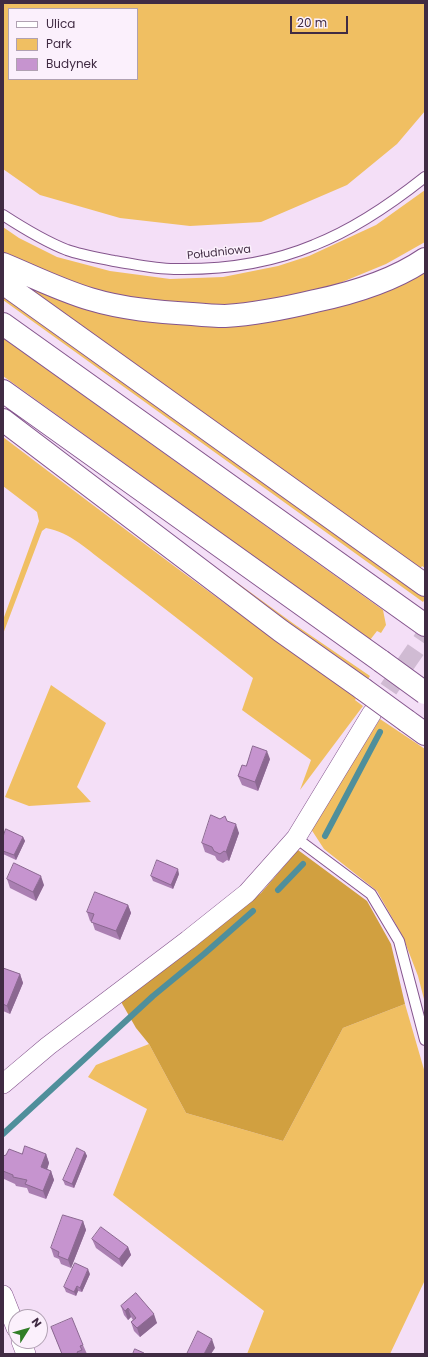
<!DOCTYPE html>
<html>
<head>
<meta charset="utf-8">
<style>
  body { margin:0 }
  #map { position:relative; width:428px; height:1357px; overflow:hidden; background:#f4dff7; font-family:Poppins,sans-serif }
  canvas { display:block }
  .frame { position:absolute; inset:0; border:4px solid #402b43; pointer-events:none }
  .legend { position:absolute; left:8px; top:8px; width:130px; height:72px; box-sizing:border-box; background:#fbf0fc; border:1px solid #b0a1b2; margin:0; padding:5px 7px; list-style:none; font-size:12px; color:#402b43 }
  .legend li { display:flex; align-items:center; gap:8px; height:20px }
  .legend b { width:20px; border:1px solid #b0a1b2 }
  .north { position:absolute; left:8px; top:1309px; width:40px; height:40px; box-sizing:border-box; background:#fbf0fc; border:1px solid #b0a1b2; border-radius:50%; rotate:53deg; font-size:11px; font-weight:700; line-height:16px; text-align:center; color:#402b43 }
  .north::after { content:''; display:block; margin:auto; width:14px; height:18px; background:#317e27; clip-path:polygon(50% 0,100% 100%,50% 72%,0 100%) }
  .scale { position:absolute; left:290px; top:16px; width:58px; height:18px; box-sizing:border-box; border:2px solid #402b43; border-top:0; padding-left:5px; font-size:12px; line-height:14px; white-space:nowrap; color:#402b43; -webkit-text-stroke:3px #fbf0fc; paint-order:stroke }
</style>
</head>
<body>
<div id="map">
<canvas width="428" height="1357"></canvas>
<div class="frame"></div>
<ul class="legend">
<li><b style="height:5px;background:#fff"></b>Ulica</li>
<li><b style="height:11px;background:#f0bf62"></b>Park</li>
<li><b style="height:11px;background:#c694cf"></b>Budynek</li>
</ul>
<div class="north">N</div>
<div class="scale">20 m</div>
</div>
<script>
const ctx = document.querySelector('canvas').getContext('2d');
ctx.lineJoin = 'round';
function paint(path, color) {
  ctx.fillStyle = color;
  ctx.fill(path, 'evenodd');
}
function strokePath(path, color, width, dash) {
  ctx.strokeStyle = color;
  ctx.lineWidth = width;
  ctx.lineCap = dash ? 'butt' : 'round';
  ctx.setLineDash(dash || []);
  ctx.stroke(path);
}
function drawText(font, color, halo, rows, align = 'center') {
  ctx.font = font + ' Poppins,sans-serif';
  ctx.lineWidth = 3;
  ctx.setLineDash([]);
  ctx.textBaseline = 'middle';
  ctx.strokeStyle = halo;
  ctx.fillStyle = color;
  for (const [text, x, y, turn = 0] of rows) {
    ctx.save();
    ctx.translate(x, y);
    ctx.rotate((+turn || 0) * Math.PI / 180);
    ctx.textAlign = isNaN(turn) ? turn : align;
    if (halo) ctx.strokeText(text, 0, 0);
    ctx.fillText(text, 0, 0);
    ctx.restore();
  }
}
paint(new Path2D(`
  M3,3H425V111L397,144L347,185L261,222L190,226L120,218L40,195L3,169ZM9,9H137V79H9Z
  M425,190V242L386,264L335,285L285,299L232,306H166L110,296L59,280L3,253V227L19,238L57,257L110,271L170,279L223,277L278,266L309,256L376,225Z
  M425,264V568L422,566L420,569L47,303L24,283L97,312L151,322L211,325L262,322L346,305L403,278Z
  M3,291L425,593V599L423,602L3,300Z
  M3,338L383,610L386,625L381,633L377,631L370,640L3,376Z
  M3,437C119,525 236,614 357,697L355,700L363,706L300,790L311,760L242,710L253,678C205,640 157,602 108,565C89,551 70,532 46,528L42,531L3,634V620L39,521L37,512L3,486Z
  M151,520L294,624L370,676L367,681L290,627Z
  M51,685L106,723L77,787L91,802L29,806L5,797Z
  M380,719L425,749V1003L418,976L403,937L377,891L324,849L311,829Z
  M405,1004L425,1073V1280L390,1354H247L264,1311L113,1195L147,1109L88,1077L96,1065L149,1044L186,1113L283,1141L343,1028Z`), '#f0bf62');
paint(new Path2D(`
  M298,850L367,901L391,944L405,1004L343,1028L283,1141L186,1113L149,1044L136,1028L120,1000L261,893Z`), '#d1a040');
strokePath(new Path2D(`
  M325,836L380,732
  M278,890L303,864
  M3,1134L153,996L204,954L253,911`), '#4f8f9b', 6);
strokePath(new Path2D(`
  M372,713L425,636`), '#d0bbd3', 19, [19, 10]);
const lane = new Path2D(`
  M3,215C23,228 44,241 67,250C81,255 99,258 114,261C134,264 154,269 174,269C221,270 271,263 314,245C355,229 391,204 425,177
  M296,838L371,894L399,941L425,1040`);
const street = new Path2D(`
  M3,1084L48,1046L188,940L247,893L296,838L372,713
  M3,1295L16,1328
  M21,1341L26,1354`);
const highway = new Path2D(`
  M3,264C32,276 60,290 90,299C123,309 158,312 192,314C203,315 215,316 225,316C256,314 286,308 315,301C353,293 393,281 425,259
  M3,283L425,585
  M3,324L425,625
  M3,391L381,661
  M3,420L281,631L363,689
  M407,721L425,734`);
strokePath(lane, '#84558d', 12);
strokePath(street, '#84558d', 20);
strokePath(highway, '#84558d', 24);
strokePath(lane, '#fff', 10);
strokePath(street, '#fff', 19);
strokePath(highway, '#fff', 22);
const highwayBridge = new Path2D(`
  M381,661L425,693
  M363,689L407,721`);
strokePath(highwayBridge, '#84558d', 24, []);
strokePath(highwayBridge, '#fff', 22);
paint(new Path2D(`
  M270,759L258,791L242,785L238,776L246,766Z
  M227,821L239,833L229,861L227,860L223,863L217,860L215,856L205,852L202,843Z
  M3,837H23L25,841L16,860L3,854Z
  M179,874L173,889L153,881L151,876Z
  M7,879L44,885L36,901L10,888Z
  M128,905L131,913L120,940L95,930L92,921H90L87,912Z
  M3,968L20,974L23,983L10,1014L3,1011Z
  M85,1152L87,1156L74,1188L65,1185L63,1180Z
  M22,1154H46L49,1163L47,1169L51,1171L54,1180L46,1199L29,1193L27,1188L16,1186L15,1184L4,1179L3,1176V1156L6,1155Z
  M83,1221L86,1230L71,1268L61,1264L59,1259L54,1257L51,1248Z
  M92,1239L128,1247L131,1255L122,1267L96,1248Z
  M90,1274L82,1292L78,1291L76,1296L66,1292L64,1287Z
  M136,1293L157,1323L140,1337L134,1331L131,1322L133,1320L131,1317L128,1320L124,1315L121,1306Z
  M51,1327L83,1345L87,1354H62Z`), '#aa7fb2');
paint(new Path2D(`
  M267,751L270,759L258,791L255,782Z
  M236,824L239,833L229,861L226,852Z
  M23,837L25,841L16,860L14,855Z
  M178,869L179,874L173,889L171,885Z
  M41,876L44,885L36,901L33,892Z
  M128,905L131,913L120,940L116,931Z
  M20,974L23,983L10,1014L7,1006Z
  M85,1152L87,1156L74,1188L72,1184Z
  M46,1154L49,1163L45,1176L41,1167Z
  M51,1171L54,1180L46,1199L43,1191Z
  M83,1221L86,1230L71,1268L68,1260Z
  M128,1247L131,1255L122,1267L119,1259Z
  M88,1269L90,1274L82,1292L80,1288Z
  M77,1286L78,1291L76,1296L74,1292Z
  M128,1308L131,1317L128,1320L125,1311Z
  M154,1314L157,1323L140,1337L137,1328Z
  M212,1339L215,1348L211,1354H204Z`), '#8b6891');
const building = new Path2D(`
  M253,746L267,751L255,782L238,776L242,765L246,766Z
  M211,815L220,819L225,816L227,821L236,824L226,852L224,851L220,854L214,851L212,847L202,843Z
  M6,829L23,837L14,855L3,851V837Z
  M157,860L178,869L171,885L151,876Z
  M14,863L41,876L33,892L7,879Z
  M95,892L128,905L116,931L91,922L94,914L87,912Z
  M3,968L20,974L7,1006L3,1004Z
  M25,1146L46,1154L41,1167L51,1171L43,1191L25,1184L27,1180L13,1177V1175L3,1171V1156L6,1155L9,1149L22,1154Z
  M77,1148L85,1152L72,1184L63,1180Z
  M63,1215L83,1221L68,1260L58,1256L59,1252L51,1248Z
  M101,1227L128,1247L119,1259L92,1239Z
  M75,1263L88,1269L80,1288L77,1286L74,1292L64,1287Z
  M136,1293L154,1314L137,1328L131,1322L136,1318L128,1308L125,1311L121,1306Z
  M72,1318L83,1345L80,1346L82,1350L77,1352L78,1354H62L51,1327Z
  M198,1331L212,1339L204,1354H187Z
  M135,1349L144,1353L143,1354H133Z`);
paint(building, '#c694cf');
strokePath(building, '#8b6891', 1);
drawText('11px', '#402b43', '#fbf0fc', [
  ["Południowa",219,253,-6]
]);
</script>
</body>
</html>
